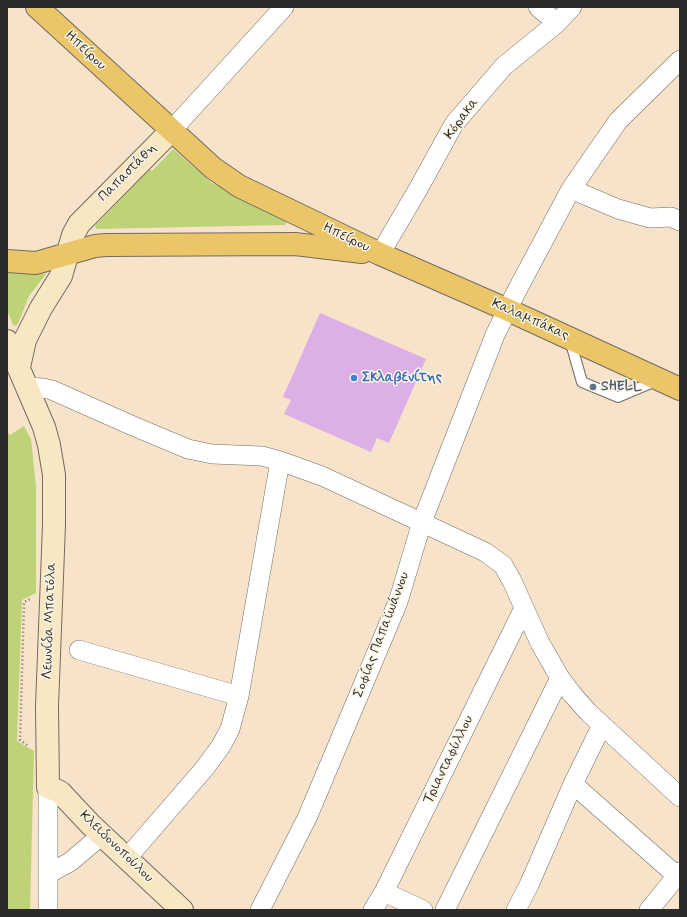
<!DOCTYPE html>
<html>
<head>
<meta charset="utf-8">
<style>
  body { margin:0 }
  #map { position:relative; width:687px; height:917px; overflow:hidden; background:#f7e3c9; font-family:Mynerve,sans-serif }
  canvas { display:block }
  .frame { position:absolute; inset:0; border:8px solid #2b2b2b; pointer-events:none }
</style>
</head>
<body>
<div id="map">
<canvas width="687" height="917"></canvas>
<div class="frame"></div>
</div>
<script>
const ctx = document.querySelector('canvas').getContext('2d');
ctx.lineJoin = 'round';
function paint(path, color) {
  ctx.fillStyle = color;
  ctx.fill(path, 'evenodd');
}
function strokePath(path, color, width, dash) {
  ctx.strokeStyle = color;
  ctx.lineWidth = width;
  ctx.lineCap = dash ? 'butt' : 'round';
  ctx.setLineDash(dash || []);
  ctx.stroke(path);
}
function drawText(font, color, halo, rows, align = 'center') {
  ctx.font = font + ' Mynerve,sans-serif';
  ctx.lineWidth = 3;
  ctx.setLineDash([]);
  ctx.textBaseline = 'middle';
  ctx.strokeStyle = halo;
  ctx.fillStyle = color;
  for (const [text, x, y, turn = 0] of rows) {
    ctx.save();
    ctx.translate(x, y);
    ctx.rotate((+turn || 0) * Math.PI / 180);
    ctx.textAlign = isNaN(turn) ? turn : align;
    if (halo) ctx.strokeText(text, 0, 0);
    ctx.fillText(text, 0, 0);
    ctx.restore();
  }
}
paint(new Path2D(`
  M173,149L212,183L288,217L285,225L96,229L95,226L150,169L152,171Z
  M7,270L46,274L29,296L18,324L15,326L13,325L7,310Z
  M24,426L31,439L36,487V593L22,600L17,741L34,751L30,910H7V431L10,435Z`), '#bed377');
paint(new Path2D(`
  M320,313L426,359L389,443L377,438L371,452L284,414L291,400L283,397Z`), '#dcafe7');
const lane = new Path2D(`
  M570,340L582,382L618,397L658,380`);
const street = new Path2D(`
  M538,7L557,23
  M171,131L284,7
  M571,189L618,209L650,218L671,217L680,221
  M380,254L417,191L454,124L504,66L557,23L572,7
  M28,387L43,388L52,390L133,426L188,449L212,454L262,456L280,461L322,476L485,552L503,565L512,581L540,643L560,678L572,694L588,712L680,797
  M79,650L239,696
  M573,784L677,876
  M127,858L204,769L221,746L230,729L239,696L280,461
  M48,874L70,862L102,835
  M384,892L423,910
  M48,910V787
  M260,910L307,818L398,602L422,522L495,335L515,294L571,189L618,121L680,60
  M373,910L384,892L524,608
  M445,910L560,678
  M516,910L529,885L573,784L602,725
  M649,910L680,872`);
const secondary = new Path2D(`
  M7,341L44,427L49,445L54,475V525L47,706L48,787L60,792L91,825L182,910
  M19,367L25,340L41,308L61,276L73,235L79,224L171,131`);
const primary = new Path2D(`
  M37,7L213,168L239,186L380,254L508,310L680,389
  M7,261L36,263L95,246L106,245L295,244L362,252`);
strokePath(lane, '#726b62', 12);
strokePath(street, '#726b62', 20);
strokePath(secondary, '#726b62', 24);
strokePath(primary, '#726b62', 24);
strokePath(new Path2D(`
  M27,745L20,740L24,602L32,598`), '#726b62', 2.5, [1, 3]);
strokePath(lane, '#fff', 10);
strokePath(street, '#fff', 19);
strokePath(secondary, '#f7e8c3', 22);
strokePath(primary, '#ebc669', 22);
for (const [x, y, r, color] of [
  [354,378,4,"#3f7fe0"],
  [593,387,4,"#5c6f8a"]
]) {
  const dot = new Path2D();
  dot.arc(x, y, r, 0, 2 * Math.PI);
  ctx.fillStyle = color;
  ctx.fill(dot);
  strokePath(dot, '#fcf5e5', 1.5);
}
drawText('14px', '#2b2b2b', '#fcf5e5', [
  ["Ηπείρου",85,51,43],
  ["Κόρακα",462,119,-54],
  ["Παπαστάθη",128,173,-45],
  ["Ηπείρου",346,238,26],
  ["Καλαμπάκας",530,320,24],
  ["Λεωνίδα Μπατόλα",50,621,-88],
  ["Σοφίας Παπαϊωάννου",382,635,-69],
  ["Τριανταφύλλου",449,760,-64],
  ["Κλειδονοπούλου",116,847,44]
]);
drawText('bold 14px', '#366cbe', '#fcf5e5', [
  ["Σκλαβενίτης",362,378]
], 'left');
drawText('bold 14px', '#4e5e75', '#fcf5e5', [
  ["SHELL",601,387]
], 'left');
</script>
</body>
</html>
